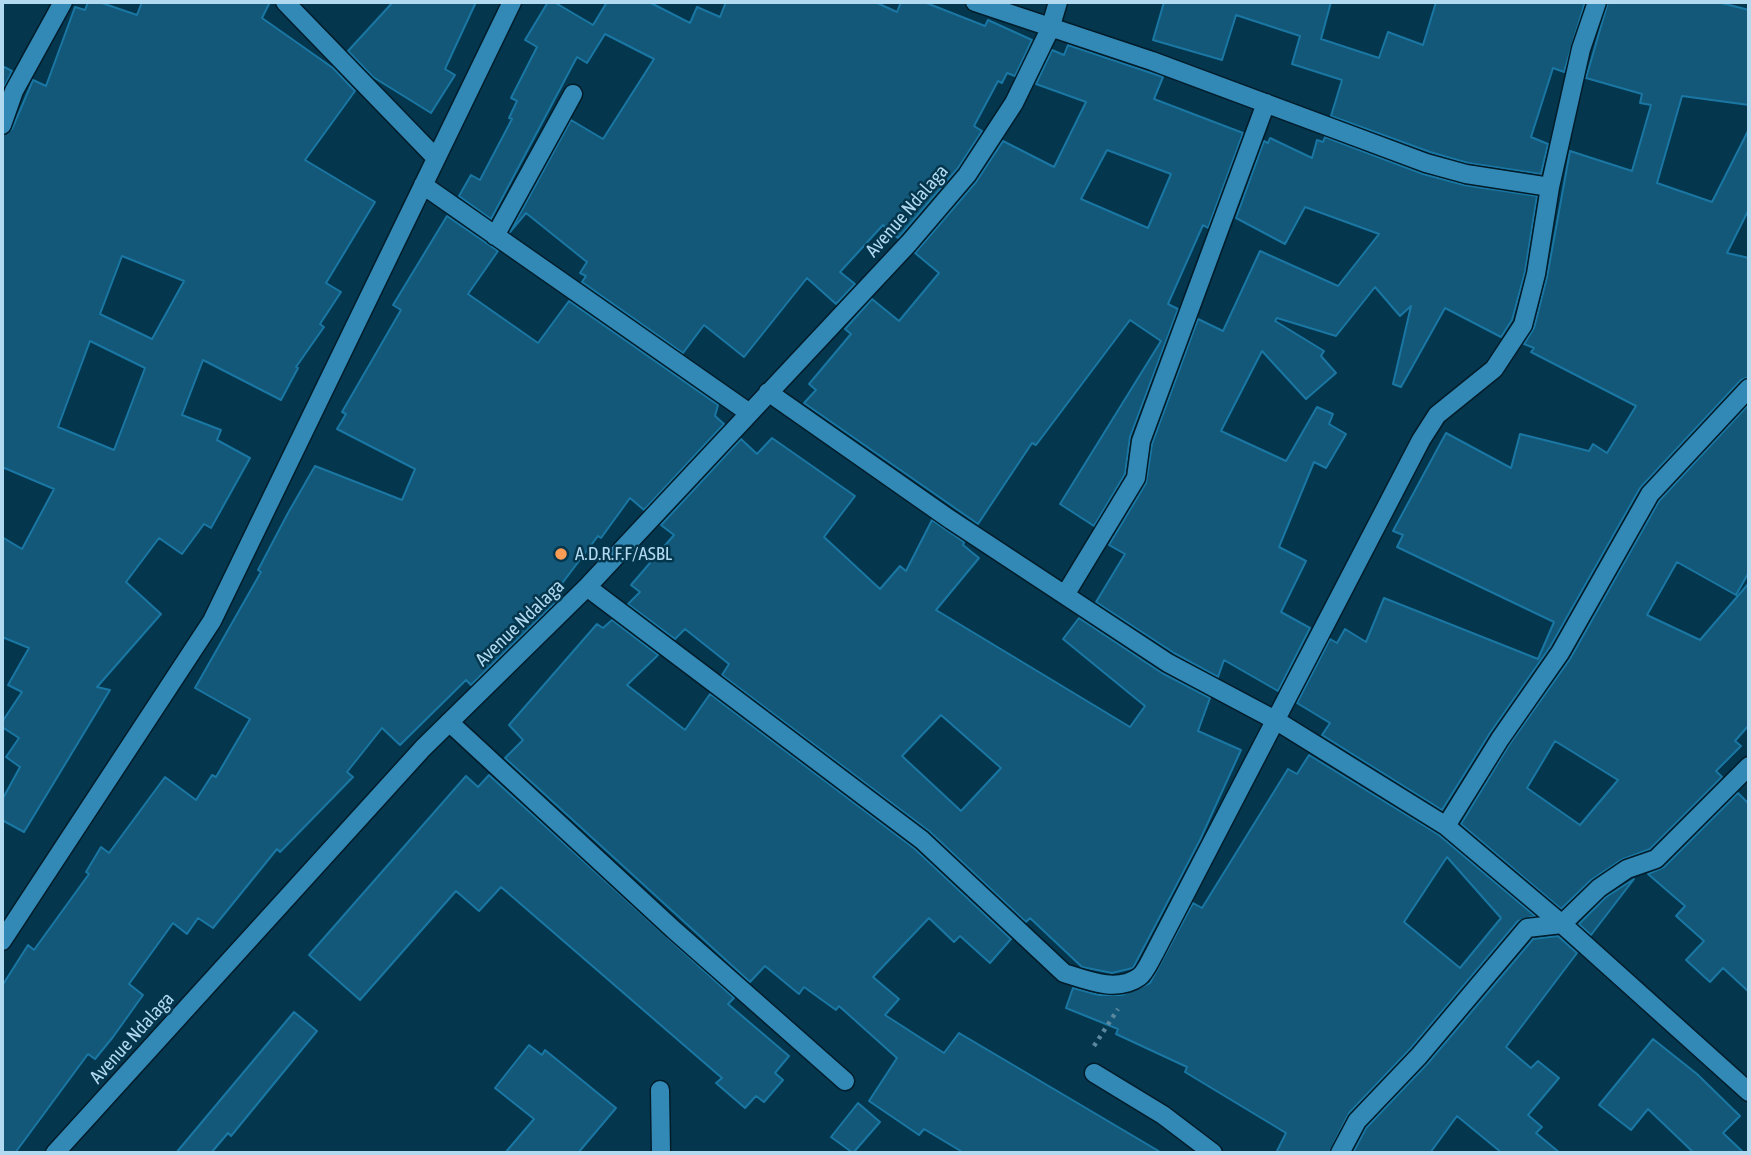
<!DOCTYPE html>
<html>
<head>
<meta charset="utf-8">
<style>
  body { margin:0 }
  #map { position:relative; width:1751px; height:1155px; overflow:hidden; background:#04364d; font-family:"Asap Condensed",sans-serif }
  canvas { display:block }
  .frame { position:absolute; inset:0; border:4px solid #b1d9f0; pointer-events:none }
</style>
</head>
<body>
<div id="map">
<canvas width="1751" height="1155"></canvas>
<div class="frame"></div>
</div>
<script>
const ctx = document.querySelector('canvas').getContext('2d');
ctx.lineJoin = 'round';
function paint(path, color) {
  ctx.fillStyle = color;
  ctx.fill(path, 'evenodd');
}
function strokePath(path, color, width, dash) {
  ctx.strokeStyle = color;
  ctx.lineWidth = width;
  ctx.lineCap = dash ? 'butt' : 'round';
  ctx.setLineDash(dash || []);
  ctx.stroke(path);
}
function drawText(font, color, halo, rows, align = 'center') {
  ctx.font = font + ' "Asap Condensed",sans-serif';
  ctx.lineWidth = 5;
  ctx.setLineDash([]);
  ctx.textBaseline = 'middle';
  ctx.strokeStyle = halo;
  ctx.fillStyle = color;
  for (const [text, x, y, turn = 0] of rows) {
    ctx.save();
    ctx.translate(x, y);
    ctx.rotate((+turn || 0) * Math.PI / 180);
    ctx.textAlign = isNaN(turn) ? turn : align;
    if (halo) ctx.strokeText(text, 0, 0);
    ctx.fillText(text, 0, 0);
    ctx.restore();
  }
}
const building = new Path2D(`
  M88,2H99L137,15L142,2H270L262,18L333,68L355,91L305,160L375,202L326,283L341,292L320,324L324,327L296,367L298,368L281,400L203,360L182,415L221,430L217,440L250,458L211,528L204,524L182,554L159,538L126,582L161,614L97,687L110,690L24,832L2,820V800L20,767L6,757L19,738L2,727V722L22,692L8,685L29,648L2,637V537L22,549L54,489L2,467V136L12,129L33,80L46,86L75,7L85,10ZM122,256L184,281L152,339L100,314ZM90,341L145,368L114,450L58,427Z
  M393,2H476L445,69L455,75L431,113L373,77L348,51Z
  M548,2H554L593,25L607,2H649L690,23L697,7L720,17L726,2H875L897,12L901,2H924L985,26L988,20L1032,40L1015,76L1007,73L1002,83L998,81L974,126L982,131L958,168L898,238L883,225L840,272L855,284L836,304L807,278L744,357L704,325L683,353L582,282L586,276L580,273L587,262L526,213L510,232L571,120L603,139L654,59L605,34L587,63L577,57L491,219L459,196L471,175L480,180L512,119L509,118L517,101L511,98L537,47L525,40Z
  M1164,2H1331L1321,39L1379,58L1388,32L1423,45L1436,2H1585L1564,72L1553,68L1531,137L1548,144L1541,174L1468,163L1430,152L1331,116L1342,80L1292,64L1300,36L1236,15L1222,60L1153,40Z
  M1608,2H1718L1749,10V105L1682,96L1657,183L1712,202L1749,129V209L1727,253L1749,258V377L1741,380L1640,488L1550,647L1490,733L1442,810L1322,735L1330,723L1297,703L1330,639L1337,643L1345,629L1366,642L1384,598L1538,659L1554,622L1397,547L1403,535L1393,531L1446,433L1511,468L1520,434L1589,451L1593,444L1607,453L1636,406L1531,352L1534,348L1524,344L1534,328L1547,277L1570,151L1632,171L1651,105L1640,103L1642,94L1586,78Z
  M1068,45L1163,77L1154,99L1243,133L1208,228L1203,225L1168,304L1178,309L1130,437L1125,474L1094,526L1060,504L1161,341L1130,320L1036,445L1032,443L978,524L804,403L816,390L809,384L851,334L845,329L872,299L899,321L939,273L915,253L976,182L1003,141L1054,167L1086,102L1036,84L1052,50L1064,55ZM1107,150L1171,174L1148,228L1081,199Z
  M2,66L12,71L2,92Z
  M1325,137L1423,174L1464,185L1537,196L1525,272L1512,320L1501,337L1445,308L1401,387L1393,384L1411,306L1400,316L1375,287L1336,336L1277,318L1275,321L1324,351L1321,356L1336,373L1306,399L1262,351L1221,431L1286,461L1317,407L1333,414L1329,424L1346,434L1326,468L1314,462L1279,547L1306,561L1281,612L1310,628L1278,691L1224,660L1218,677L1174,653L1096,602L1125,554L1109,545L1146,483L1152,444L1198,319L1223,331L1260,251L1338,286L1379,234L1305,207L1285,244L1236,218L1264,141L1268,143L1270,138L1312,158L1317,140L1323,142Z
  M447,216L498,251L468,294L538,343L569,301L718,405L715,416L724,424L644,510L630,498L601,538L598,536L554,594L559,597L556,602L471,685L466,680L400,745L382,728L347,772L353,777L280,852L277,849L213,928L198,918L187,934L173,923L129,984L143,995L113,1037L95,1059L88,1054L15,1153H2V986L28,945L34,950L89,874L86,872L101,847L109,853L165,777L196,800L212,775L216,777L250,719L195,688L261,572L258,570L288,513L315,466L402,500L415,469L337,429L346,414L342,412L401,310L393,305Z
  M1749,404V572L1736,595L1677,562L1647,615L1700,640L1749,583V725L1735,741L1741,746L1716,771L1722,777L1650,849L1621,860L1591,880L1561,909L1461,824L1509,745L1570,659L1659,501ZM1555,741L1618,780L1580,825L1527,788Z
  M772,438L855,496L824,537L880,589L900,566L906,571L932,520L964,542L963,545L979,558L936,610L1130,727L1145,706L1063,639L1079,618L1162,673L1210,698L1198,731L1241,750L1200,840L1133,968L1112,973L1082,967L1030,918L1026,922L929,831L722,675L729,664L685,629L675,639L628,604L640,592L631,585L674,535L661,525L741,439L757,454ZM941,715L1001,768L961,811L902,756Z
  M612,620L658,655L627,685L685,730L710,694L915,849L1011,939L990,963L960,936L954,942L929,918L873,977L899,999L885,1015L944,1053L959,1033L1162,1153H964L924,1129L919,1135L869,1101L897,1058L839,1006L836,1010L804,987L799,994L765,966L750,982L505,758L523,740L509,725L597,624L603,628Z
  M1309,755L1439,835L1535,916L1518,921L1411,1048L1349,1113L1329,1153H1276L1286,1133L1185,1072L1187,1067L1116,1034L1118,1029L1066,1008L1073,988L1099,995H1122L1150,983L1193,903L1202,908L1288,769L1297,774ZM1447,857L1501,918L1460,968L1404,922Z
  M489,775L734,998L728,1004L789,1056L775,1073L783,1080L764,1102L756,1096L745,1108L716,1083L722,1078L501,887L479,911L456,891L360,1000L309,955L466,776L478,787Z
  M1738,793L1749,804V992L1723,968L1710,982L1686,960L1704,941L1676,916L1685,906L1648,874L1664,867Z
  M1634,879L1591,935L1579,924L1606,897Z
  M1558,936L1577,953L1506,1047L1531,1068L1538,1061L1559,1078L1528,1115L1542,1127L1536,1133L1560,1153H1502L1457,1116L1430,1153H1353L1366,1128L1428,1063L1533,939Z
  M294,1012L317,1031L231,1136L228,1133L211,1153H176Z
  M1653,1039L1697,1074L1740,1116L1723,1133L1744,1153H1694L1648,1109L1631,1130L1599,1105Z
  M529,1045L542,1055L545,1050L616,1108L578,1153H505L534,1119L495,1088Z
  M858,1103L880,1122L853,1153L831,1137Z`);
paint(building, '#135879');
strokePath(building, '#1a77a3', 2);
const minor = new Path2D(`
  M285,2L436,158
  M975,2L1152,61L1426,163L1466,174L1550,187
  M2,125L14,91L63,2
  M423,185L748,412
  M495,236L573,94
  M768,392L951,520L1168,663L1277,721L1446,826L1562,924L1749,1092
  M587,587L922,840L1064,973C1086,980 1117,993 1139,977C1145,973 1150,961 1154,954L1421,440L1437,415L1494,369L1523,325L1536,274L1550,187L1581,49L1597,2
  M1065,595L1136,478L1141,441L1266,103
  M449,722L674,930L845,1081
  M1446,826L1500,739L1560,653L1650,494L1749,388
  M2,941L212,621L512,2
  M1094,1073L1163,1115L1213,1153
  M660,1090L661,1153
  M55,1153L423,748L587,587L909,243L967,175L1014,103L1050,29L1058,2
  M1340,1153L1357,1121L1419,1056L1527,928L1562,924L1599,888L1627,869L1656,859L1749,766`);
strokePath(minor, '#021c2a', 21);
strokePath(new Path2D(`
  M1094,1046L1118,1009`), '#5b889f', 4.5, [3.5, 5]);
strokePath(minor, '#3289b6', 18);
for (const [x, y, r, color] of [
  [561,554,7,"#fd9c55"]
]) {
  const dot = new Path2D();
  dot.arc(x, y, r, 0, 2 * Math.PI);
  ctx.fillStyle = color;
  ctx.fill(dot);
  strokePath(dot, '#04364d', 2.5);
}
drawText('19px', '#b1d9f0', '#04364d', [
  ["Avenue Ndalaga",907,211,-49],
  ["Avenue Ndalaga",520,623,-44],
  ["Avenue Ndalaga",132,1038,-48]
]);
drawText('19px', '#b1d9f0', '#04364d', [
  ["A.D.R.F.F/ASBL",575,554]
], 'left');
</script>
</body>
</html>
